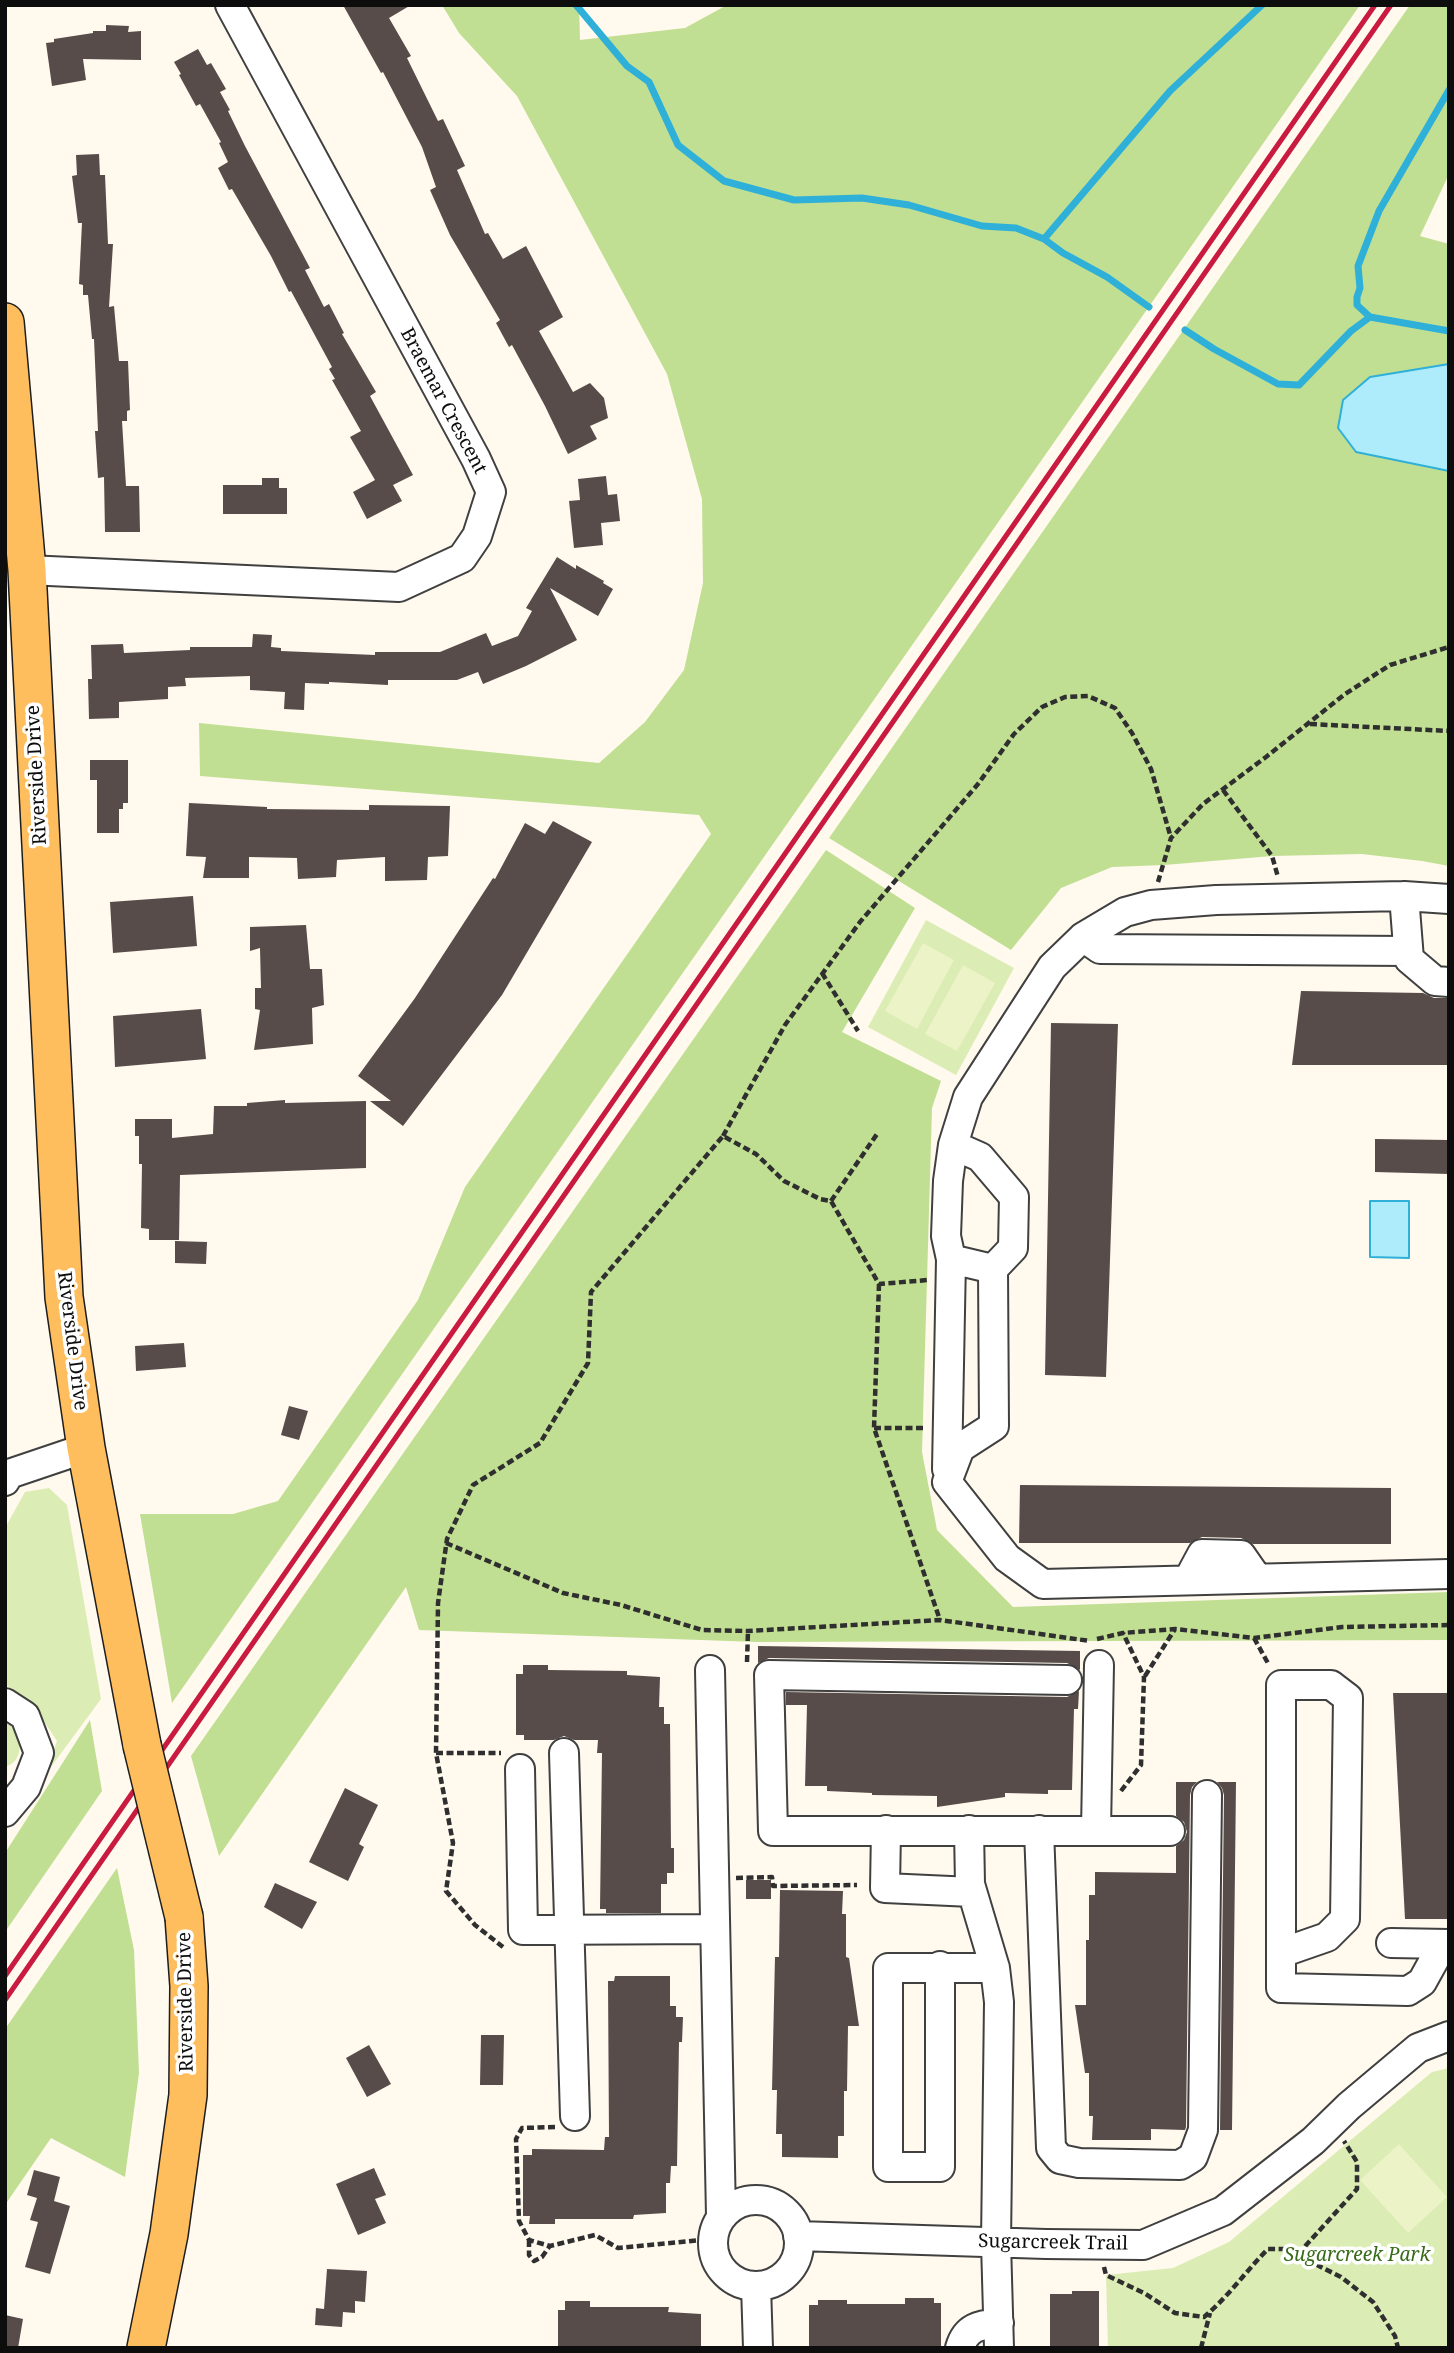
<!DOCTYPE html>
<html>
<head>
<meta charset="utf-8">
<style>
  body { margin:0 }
  #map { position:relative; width:1454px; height:2353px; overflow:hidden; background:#fff9ee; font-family:"Noto Serif",serif }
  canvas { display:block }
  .frame { position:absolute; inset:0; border:7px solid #0d0d0d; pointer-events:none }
</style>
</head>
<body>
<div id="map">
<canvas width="1454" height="2353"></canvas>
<div class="frame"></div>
</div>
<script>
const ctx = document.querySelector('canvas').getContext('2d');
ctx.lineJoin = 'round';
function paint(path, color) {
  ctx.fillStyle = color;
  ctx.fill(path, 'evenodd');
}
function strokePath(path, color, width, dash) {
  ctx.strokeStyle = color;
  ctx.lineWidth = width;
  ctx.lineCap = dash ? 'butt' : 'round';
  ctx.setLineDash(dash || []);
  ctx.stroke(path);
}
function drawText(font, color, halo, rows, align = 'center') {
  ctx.font = font + ' "Noto Serif",serif';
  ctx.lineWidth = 7;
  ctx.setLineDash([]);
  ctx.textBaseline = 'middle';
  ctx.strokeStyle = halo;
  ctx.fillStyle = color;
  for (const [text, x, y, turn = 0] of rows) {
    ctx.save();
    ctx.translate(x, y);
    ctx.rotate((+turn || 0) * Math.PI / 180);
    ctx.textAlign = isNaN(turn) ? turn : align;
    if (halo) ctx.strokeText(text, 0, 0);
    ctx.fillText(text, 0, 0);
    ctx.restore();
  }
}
paint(new Path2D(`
  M926,920L1014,968L956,1075L868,1027Z
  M49,1488L67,1505L101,1699L45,1775L57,1741L33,1705L5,1684V1528L25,1492Z
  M5,1720C19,1731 29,1759 5,1767Z
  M1449,2068V2348H1108L1106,2275L1173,2268L1229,2242L1432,2072Z`), '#dbedb4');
paint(new Path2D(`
  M442,5H579L580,40L685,28L727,5H1360L172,1703L140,1514H233L278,1501L418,1300L465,1187L711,834L699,815L200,776L199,723L599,763L645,722L684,670L703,583L702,499L667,374L517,96L459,33Z
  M1410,5H1449V174L1420,236L1449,244V866L1422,861L1362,854L1272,856L1164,865L1112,867L1061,888L1011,950L829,838Z
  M826,850L915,908L842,1032L941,1081L932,1108L922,1452L937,1530L1013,1607L1449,1592V1640L757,1642L419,1630L406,1587L219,1856L191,1756Z
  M90,1720L102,1791L5,1932V1853Z
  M117,1868L134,1950L139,2073L125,2177L51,2138L5,2205V2029Z`), '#c1df92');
paint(new Path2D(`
  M923,943L954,960L917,1029L885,1011Z
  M963,965L995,983L957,1051L925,1034Z
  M1399,2144L1447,2197L1408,2233L1360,2180Z`), '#ebf3c7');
const water = new Path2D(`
  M1449,364V471L1356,452L1338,428L1343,400L1370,377Z
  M1370,1201H1409V1258L1370,1257Z`);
paint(water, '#aeebfb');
strokePath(water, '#2fb0d8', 2);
strokePath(new Path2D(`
  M576,5L627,66L649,82L678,145L724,181L794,200L862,198L909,205L982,226L1016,228L1044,239L1063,253L1107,277L1149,307
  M1449,90L1379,211L1358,266L1360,288L1357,297V305L1370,317L1449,331
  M1044,239L1170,91L1262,5
  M1185,330L1214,349L1278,384L1299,385L1351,331L1370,317`), '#2fb0d8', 7);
paint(new Path2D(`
  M343,5H411L389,18L411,56L407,58L438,121L443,119L465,166L457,170L485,234L488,233L503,259L526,246L563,317L539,331L573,392L590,383L604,398L608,418L590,426L597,439L568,454L545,406L512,345L509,347L496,323L500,320L450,235L430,190L436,187L422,147L383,72L381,73Z
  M106,25L129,26L128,32L141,31V60L83,59L86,80L52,86L46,43L54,42V39L93,33V31H106Z
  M198,49L207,65L211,63L226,89L220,92L230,110L228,111L245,146L310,268L305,270L324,307L329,304L344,333L342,334L376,392L370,396L413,475L393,485L402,501L367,519L353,492L375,480L350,437L361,431L332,380L335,379L329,369L332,367L291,291L289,292L271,256L232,189L229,190L218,168L228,162L219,143L221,142L200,104L196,106L179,75L181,74L174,62Z
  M99,154L100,175H105L108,244H113L109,307L114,306L119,361H128L130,410L127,411V421H122L126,486H139L140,532H105L104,477L98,478L95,431H98L94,339H92L88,295H83V285L79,284L82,223H78L72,176L77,175L76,155Z
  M606,476L608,495L617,494L620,521L601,523L603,545L574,548L569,501L580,500L578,479Z
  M262,478H279V488H287V514H223V485H262Z
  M557,557L576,569V565L604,581L603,583L613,589L598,616L550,588L577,640L526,666L483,684L478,672L457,680H388V685L329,682V684L305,683L304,710L284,709L285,692L250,690V676L185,678L186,686L168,687V699L119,702V718L89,719L88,679H92L91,645L123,644L124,653L190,650V647H252L253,634L272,635L271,647L281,648V651L375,655V652H440L486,633L492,646L518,636L532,611L526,608Z
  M90,760H128V803H123V809H119V833H97V780H90Z
  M189,803L267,807V809L369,810V805L450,806L448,856L428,857L427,880L385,881V857L337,860L336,877L298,879L297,858L249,857V878H203L206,857L186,856Z
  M553,821L592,842L502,995L403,1126L370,1101H391L358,1076L415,998L493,878L495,879L525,823L545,834Z
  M193,896L197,946L113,953L110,902Z
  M306,925L310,969H322L324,1005L312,1008L313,1044L254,1050L260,1010L255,1009V988H261L260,948L250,951V927Z
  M1301,991L1423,993L1434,998H1449V1065H1292Z
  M201,1009L206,1059L115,1067L113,1016Z
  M1051,1023L1118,1024L1106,1377L1045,1375Z
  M285,1100V1103L366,1101V1168L180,1175L179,1240H149V1229L141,1228L142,1164H139V1136H135V1119H172V1138L213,1134L214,1106H247V1103Z
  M1375,1139L1449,1140V1174L1375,1172Z
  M175,1241L207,1242L206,1264L175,1263Z
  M184,1343L186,1367L136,1371L135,1346Z
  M289,1406L308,1411L299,1440L281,1435Z
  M1020,1485L1391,1488V1544H1253L1241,1538L1202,1537L1190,1543H1019Z
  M758,1646L1080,1651V1670L1067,1663L769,1658L758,1663Z
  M523,1665H548V1670L627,1671V1675L660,1677L659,1707H664V1724H670L671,1848H674V1873H667V1884H661V1913H606V1909H600L602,1753H597L598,1740H574L564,1736L554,1740H524V1735H516V1674H523Z
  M1079,1691L1078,1709H1074L1072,1790H1048V1794L1005,1793V1797L937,1807V1796L872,1795V1793L827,1791V1786H805L807,1705H786V1692L1067,1697Z
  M1393,1693H1449V1919H1405Z
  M1176,1782H1197L1192,1787L1190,1795L1186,2127L1185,2130L1151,2129V2140H1092L1093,2116H1089V2073H1085L1075,2005H1086V1940H1089V1895H1095V1872L1176,1873V1846L1184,1840L1187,1832L1184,1822L1176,1816Z
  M1217,1782H1236L1232,2130H1220L1224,1795L1222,1788Z
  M345,1788L378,1805L359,1844L364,1847L348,1881L309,1862Z
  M746,1880H771V1899H746Z
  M275,1883L317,1902L302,1929L264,1907Z
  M780,1890L843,1891L842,1914H846V1957L849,1958L859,2026H848L847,2091H844V2136H838V2158L782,2157V2134H776L777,2090H772L775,1957H779Z
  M615,1976H670V2006H676V2017H683L682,2042H679L677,2166H671L670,2183H666V2213L634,2215L633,2219H555V2224H529L530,2216H523V2155H532V2149L604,2150L605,2137H609L608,1981H614Z
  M481,2035H504L503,2085H480Z
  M369,2045L391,2084L367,2097L346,2058Z
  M374,2168L386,2195L375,2199L386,2223L358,2235L336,2184Z
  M34,2170L60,2177L54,2201L70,2206L50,2274L25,2267L38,2222L30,2220L37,2198L27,2195Z
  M327,2269L367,2271L365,2302L355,2301V2313L343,2312L342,2327L315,2325L316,2308L324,2309Z
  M1072,2291H1099V2348H1050V2294H1072Z
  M905,2298H934V2303H941V2348H809V2305H818V2300H847V2304H905Z
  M565,2301H590V2307H669L668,2312L701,2314V2348H558V2310H565Z
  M5,2315L23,2319L18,2348H5Z`), '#574c49');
const minor = new Path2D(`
  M27,570L399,587L462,558L477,536L491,492L476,459L230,5
  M1404,896L1409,959L1435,981L1449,982
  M1083,937L1100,949L1408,951
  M953,1145L980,1157L1014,1197L1013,1248L993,1269L951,1259L946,1236L948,1181L953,1145L968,1097L1052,967L1083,937L1125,912L1151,905L1216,900L1404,896L1449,899
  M993,1269L994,1426L960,1448L947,1482L1007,1558L1043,1584L1449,1574
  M947,1469L951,1259
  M5,1481L9,1474L86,1448
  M1188,1580L1202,1554L1241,1555L1257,1578
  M710,1670L721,2216
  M1067,1680L769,1675L773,1831H1170
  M5,1703L25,1716L39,1753L26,1787L5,1812
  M564,1753L575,2116
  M520,1769L523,1930L714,1929
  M886,1830L885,1888L972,1892
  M969,1830L970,1884L995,1968L999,2002L996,2243L999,2348
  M1039,1830L1051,2148L1060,2159L1079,2163L1180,2165L1193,2157L1203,2130L1207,1795
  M1096,1830L1099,1665
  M1391,1943L1449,1944
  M1281,1953L1327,1937L1345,1919L1348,1698L1331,1685H1281V1988L1408,1991L1422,1982L1443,1944
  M940,1966V2167H888V1968H995
  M713 2243a43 43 0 1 1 86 0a43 43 0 1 1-86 0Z
  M798,2236L1046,2244L1143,2245L1223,2211L1313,2141L1349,2106L1418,2048L1449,2036
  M756,2286L758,2348
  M960,2348C966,2327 979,2325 999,2323`);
const major = new Path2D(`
  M5,322L27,570L64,1297L86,1448L142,1745
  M146,2348L169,2234L188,2095L189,1986L184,1917`);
strokePath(minor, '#404040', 32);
strokePath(major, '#1e1e1e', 40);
strokePath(new Path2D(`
  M1310,724L1449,731
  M1223,790L1272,856L1278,877
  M1158,882L1171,838L1203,804L1266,757L1345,694L1390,665L1449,647
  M822,973L858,1031
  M723,1136L785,1025L860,922L978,784L1014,734L1042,707L1065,697L1088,696L1115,708L1132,733L1151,769L1171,838
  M831,1201L877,1134
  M879,1284L874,1428L940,1620
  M874,1428H926
  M446,1543L563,1593L621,1605L702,1630L748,1631L940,1620L1090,1641
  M1254,1638L1269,1665
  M1097,1639L1123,1633L1175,1629L1254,1638L1342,1627L1449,1625
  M747,1662L748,1631
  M1145,1676L1175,1629
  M436,1753H501
  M1121,1791L1141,1765L1144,1677L1123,1633
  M736,1878L772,1877L773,1886L857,1885
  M503,1947L475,1925L446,1891L453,1843L436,1753L438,1603L447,1539L473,1485L540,1443L588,1363L591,1292L723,1136L756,1154L784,1181L820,1199L831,1201L879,1284L928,1280
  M555,2127L522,2128L516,2139L519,2221L529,2240L550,2246L595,2235L618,2248L712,2239
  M529,2240V2255L534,2261L542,2257L549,2247
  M1298,2254L1357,2189V2162L1344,2141
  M1104,2267L1106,2275L1144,2293L1175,2313L1204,2317C1228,2297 1246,2271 1268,2249H1291L1307,2260L1341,2277L1373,2302L1395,2336L1398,2348
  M1201,2348L1210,2313`), '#2f2f2f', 4.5, [7, 3.5]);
strokePath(minor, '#fff', 28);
strokePath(major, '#ffbe5e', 37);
strokePath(new Path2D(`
  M5,1976L1375,5
  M5,2000L1391,5`), '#c91a3f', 5);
const majorBridge = new Path2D(`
  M142,1745L184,1917`);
strokePath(majorBridge, '#1e1e1e', 40, []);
strokePath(majorBridge, '#ffbe5e', 37);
drawText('19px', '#0d0d0d', '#fff', [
  ["Braemar Crescent",443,401,62],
  ["Riverside Drive",37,775,-93],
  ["Riverside Drive",72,1341,83],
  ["Riverside Drive",186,2002,-91],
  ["Sugarcreek Trail",1053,2243,1]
]);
drawText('italic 19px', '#376b18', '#fff', [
  ["Sugarcreek Park",1357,2256]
]);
</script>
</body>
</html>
